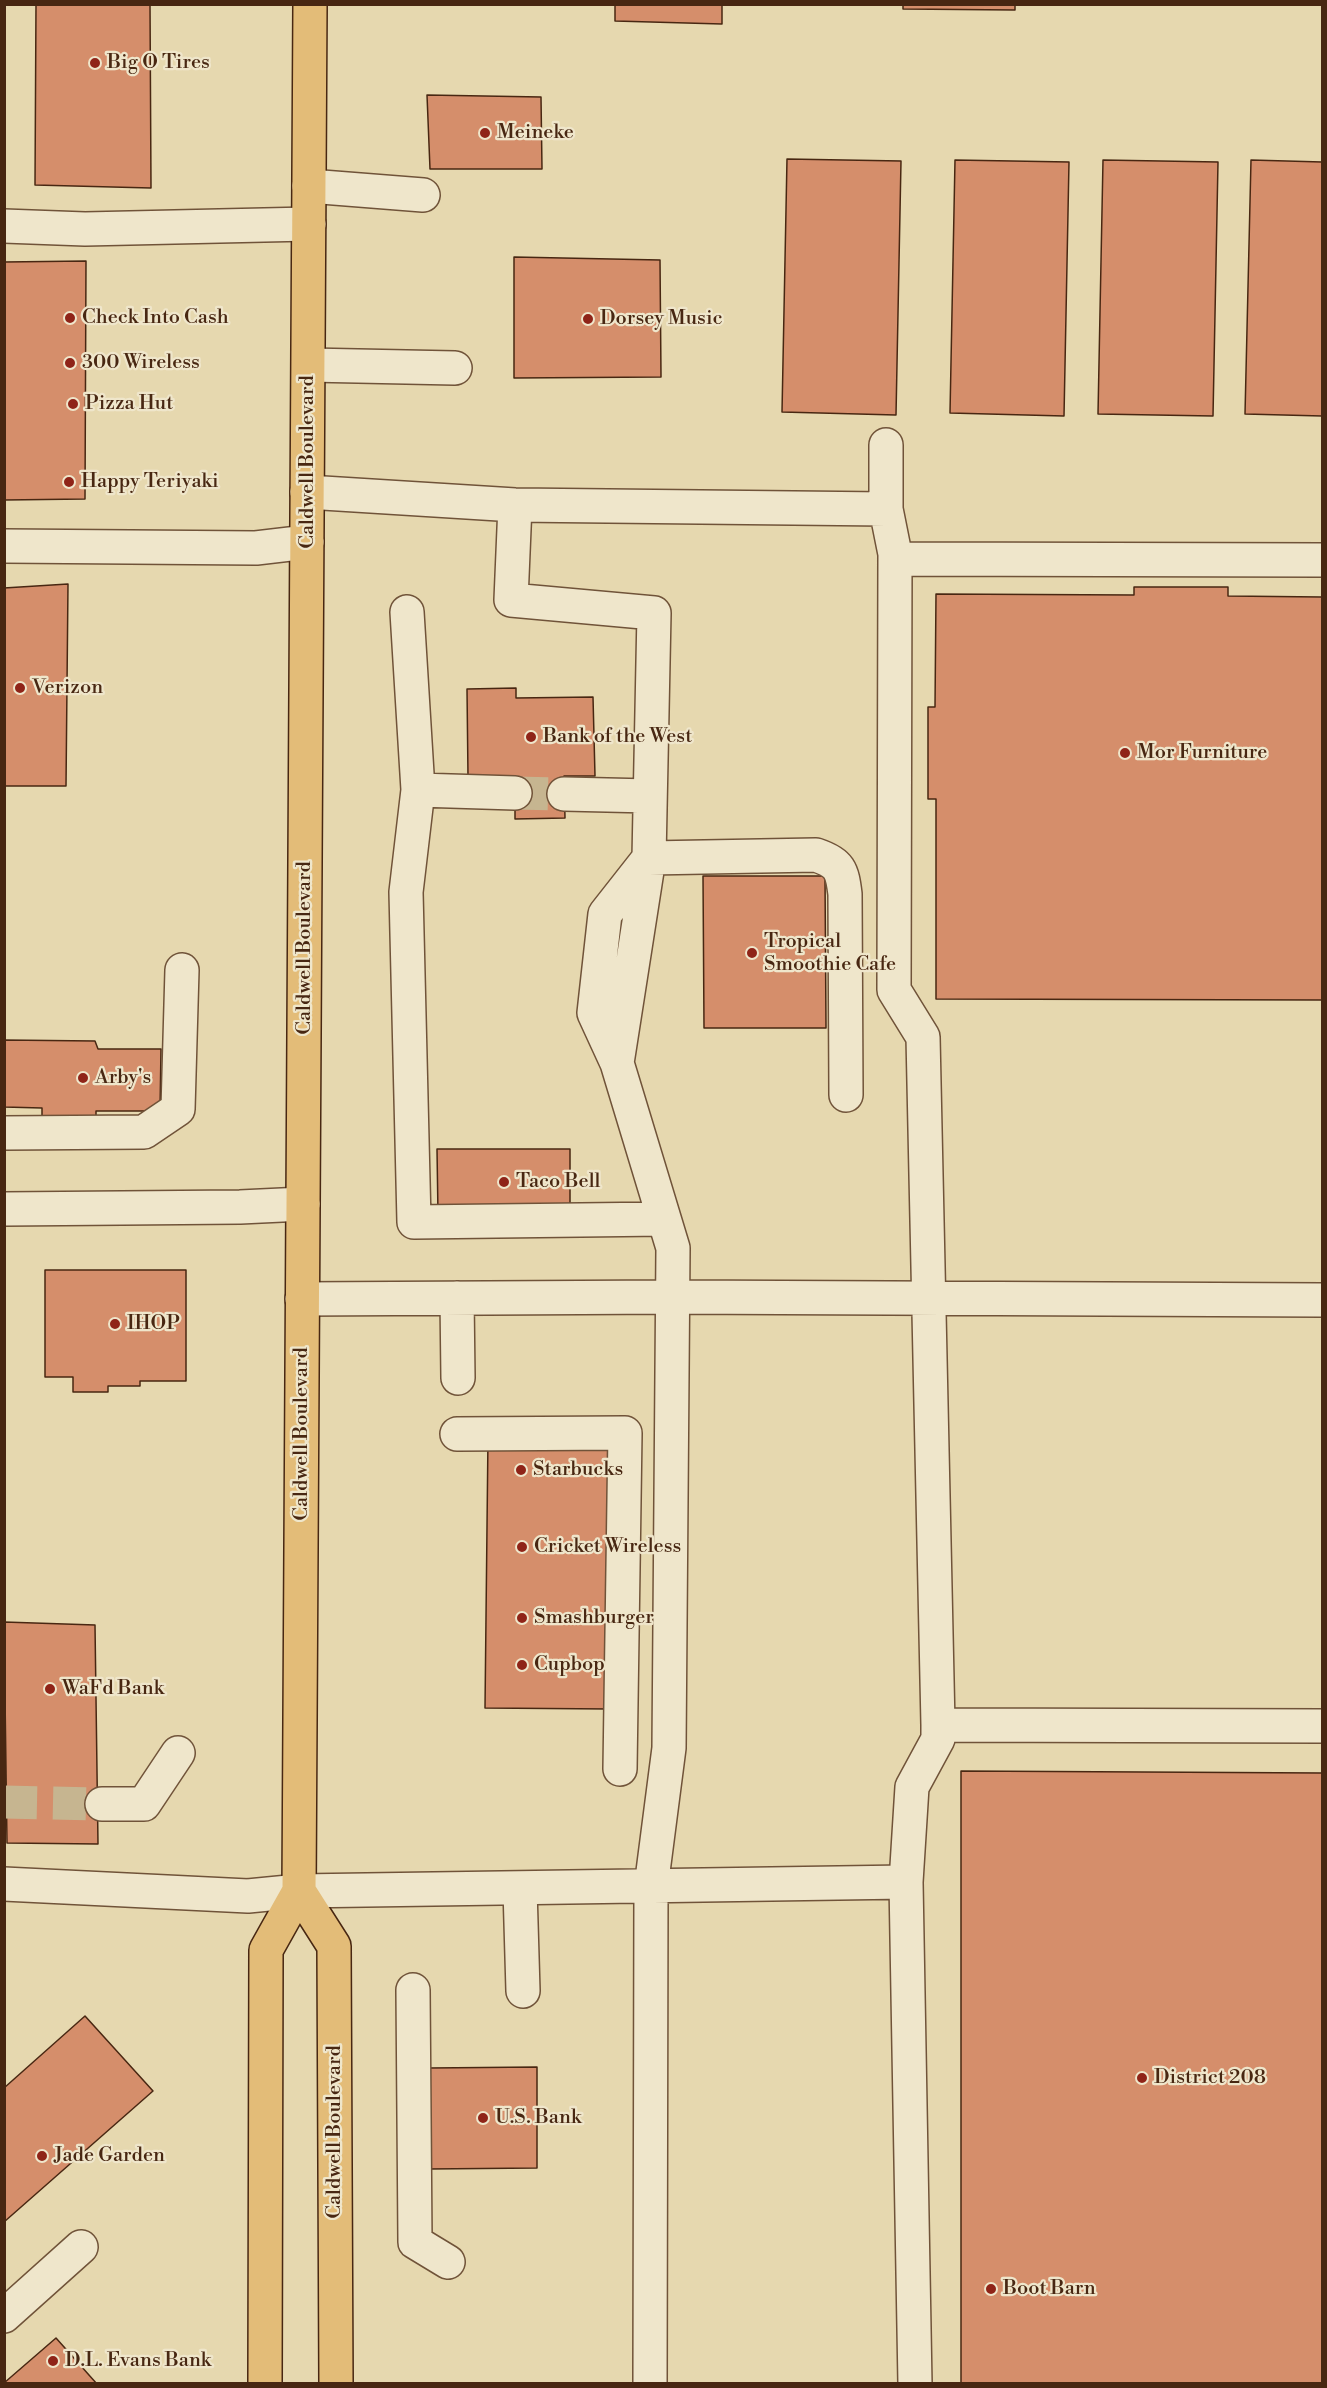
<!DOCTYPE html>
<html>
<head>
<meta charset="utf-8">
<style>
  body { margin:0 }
  #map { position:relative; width:1327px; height:2388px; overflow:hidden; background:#e6d8af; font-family:"Libre Bodoni",serif }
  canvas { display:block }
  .frame { position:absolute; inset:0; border:6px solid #482712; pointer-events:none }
</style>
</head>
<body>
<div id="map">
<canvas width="1327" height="2388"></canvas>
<div class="frame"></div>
</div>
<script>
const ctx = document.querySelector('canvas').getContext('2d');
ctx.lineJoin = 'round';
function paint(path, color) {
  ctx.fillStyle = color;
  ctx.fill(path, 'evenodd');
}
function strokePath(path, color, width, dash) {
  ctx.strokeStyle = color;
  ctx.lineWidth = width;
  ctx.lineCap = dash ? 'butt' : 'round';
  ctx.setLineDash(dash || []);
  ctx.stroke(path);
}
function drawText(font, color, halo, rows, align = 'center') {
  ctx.font = font + ' "Libre Bodoni",serif';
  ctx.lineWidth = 4.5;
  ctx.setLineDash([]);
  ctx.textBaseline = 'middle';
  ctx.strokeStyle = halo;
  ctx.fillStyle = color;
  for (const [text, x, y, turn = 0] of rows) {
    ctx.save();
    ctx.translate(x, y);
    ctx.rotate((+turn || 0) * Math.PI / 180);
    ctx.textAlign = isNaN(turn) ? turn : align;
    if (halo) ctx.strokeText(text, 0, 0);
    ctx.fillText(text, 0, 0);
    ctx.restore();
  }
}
const building = new Path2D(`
  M36,4H150L151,188L35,185Z
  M615,4H722V24L615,21Z
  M903,4H1015V10L903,9Z
  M427,95L541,97L542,169H430Z
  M787,159L901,161L896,415L782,412Z
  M955,160L1069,162L1064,416L950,413Z
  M1103,160L1218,162L1213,416L1098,414Z
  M1251,160L1322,162V416L1245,414Z
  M514,257L660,260L661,377L514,378Z
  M86,261L85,499L4,500V262Z
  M68,584L66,786H4V588Z
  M1134,587H1228V596L1322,597V1000L936,999V799H928V707H935L936,594L1134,595Z
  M516,688V698L593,697L595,776H564L565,818L515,819V777H468L467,689Z
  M703,876H825L826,1028H704Z
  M4,1040L95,1041L98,1049H161L160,1111H96V1119L42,1118V1108L4,1107Z
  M437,1149H570V1214L438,1215Z
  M45,1270H186V1381H140V1386H108V1392H73V1377H45Z
  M488,1437L611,1438L609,1709L485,1708Z
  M4,1622L95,1625L98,1844L7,1843Z
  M961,1771L1322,1773V2384H961Z
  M85,2016L153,2091L4,2222V2088Z
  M537,2067V2168L428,2169L429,2068Z
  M56,2338L97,2384H4V2383Z`);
paint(building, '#d58e6b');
strokePath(building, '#482712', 1.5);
strokePath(new Path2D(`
  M515,793L564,794
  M4,1802L102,1804`), '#c6b590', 33, [33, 16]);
const minor = new Path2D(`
  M309,186L423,195
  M4,226L85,229L309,224
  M309,365L455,368
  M886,445V509L895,554L894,990L923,1037L938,1725V1739L912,1787L906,1882L915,2384
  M307,492L515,505L886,509
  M515,505L511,600L654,613L649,858L617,1063
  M4,546L256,548L307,542
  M895,559L1322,560
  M407,612L418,790L406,892L414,1222L664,1219
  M418,790L515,793
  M564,794L650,796
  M649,858L605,914L594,1013L617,1063L673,1248L669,1748L651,1887L650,2384
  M649,858L816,855C840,863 842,870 845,894L846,1095
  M4,1133L144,1132L178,1109L182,970
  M4,1209L240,1207L303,1204
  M457,1298L458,1378
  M302,1299L673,1297L1322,1300
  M457,1434L625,1433L620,1769
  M938,1725L1322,1726
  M102,1804H144L178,1753
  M4,1884L248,1896L299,1891L906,1882
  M520,1889L523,1991
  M413,1990L415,2242L448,2262
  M4,2316L81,2247`);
const major = new Path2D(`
  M299,1891L334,1946L336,2384
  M265,2384L266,1950L299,1891L310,4`);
strokePath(minor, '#705339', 36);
strokePath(major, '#482712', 36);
strokePath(minor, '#efe6cb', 33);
strokePath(major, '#e3bc78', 33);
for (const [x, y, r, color] of [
  [95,63,6,"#8f2418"],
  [485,133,6,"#8f2418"],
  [70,318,6,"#8f2418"],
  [588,319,6,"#8f2418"],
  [70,363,6,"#8f2418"],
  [73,404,6,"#8f2418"],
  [69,482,6,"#8f2418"],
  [20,688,6,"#8f2418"],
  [531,737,6,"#8f2418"],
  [1125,753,6,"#8f2418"],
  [752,953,6,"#8f2418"],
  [83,1078,6,"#8f2418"],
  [504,1182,6,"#8f2418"],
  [115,1324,6,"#8f2418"],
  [521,1470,6,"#8f2418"],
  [522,1547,6,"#8f2418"],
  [522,1618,6,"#8f2418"],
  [522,1665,6,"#8f2418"],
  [50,1689,6,"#8f2418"],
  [1142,2078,6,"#8f2418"],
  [483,2118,6,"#8f2418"],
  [42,2156,6,"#8f2418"],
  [991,2289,6,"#8f2418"],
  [53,2361,6,"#8f2418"]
]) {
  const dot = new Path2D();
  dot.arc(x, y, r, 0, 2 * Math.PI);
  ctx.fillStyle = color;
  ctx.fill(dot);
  strokePath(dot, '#efe6cb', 2);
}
drawText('20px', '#482712', '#efe6cb', [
  ["Big O Tires",107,63],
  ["Meineke",497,133],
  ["Check Into Cash",82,318],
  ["Dorsey Music",600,319],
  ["300 Wireless",82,363],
  ["Pizza Hut",85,404],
  ["Happy Teriyaki",81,482],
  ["Verizon",32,688],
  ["Bank of the West",543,737],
  ["Mor Furniture",1137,753],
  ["Tropical",764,942],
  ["Smoothie Cafe",764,965],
  ["Arby's",95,1078],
  ["Taco Bell",516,1182],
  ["IHOP",127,1324],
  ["Starbucks",533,1470],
  ["Cricket Wireless",534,1547],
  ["Smashburger",534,1618],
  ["Cupbop",534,1665],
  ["WaFd Bank",62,1689],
  ["District 208",1154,2078],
  ["U.S. Bank",495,2118],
  ["Jade Garden",54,2156],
  ["Boot Barn",1003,2289],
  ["D.L. Evans Bank",65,2361]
], 'left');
drawText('20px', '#482712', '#efe6cb', [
  ["Caldwell Boulevard",308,462,-90],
  ["Caldwell Boulevard",305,948,-90],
  ["Caldwell Boulevard",302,1434,-90],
  ["Caldwell Boulevard",335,2132,-90]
]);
</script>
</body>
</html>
